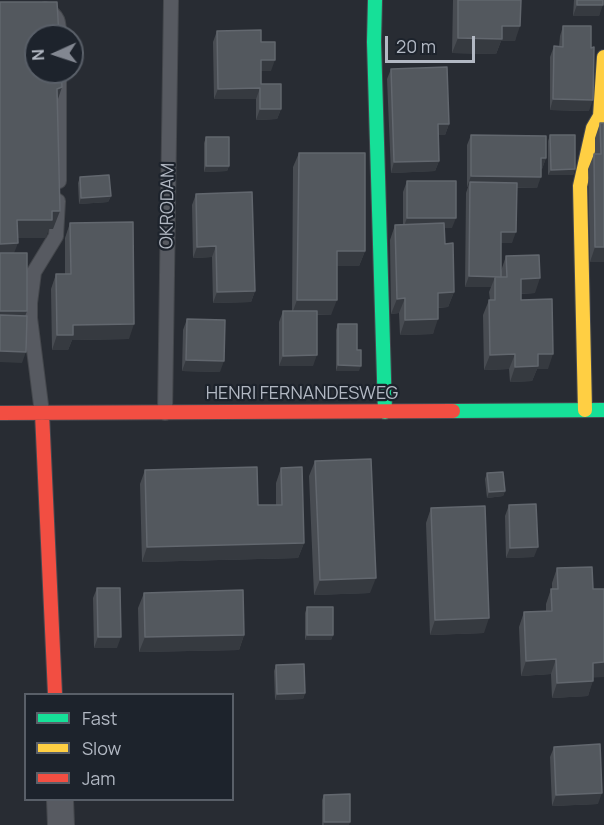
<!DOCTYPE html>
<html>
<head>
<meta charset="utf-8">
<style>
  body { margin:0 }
  #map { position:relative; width:604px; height:825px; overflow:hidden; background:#282c33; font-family:Manrope,sans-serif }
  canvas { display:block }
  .legend { position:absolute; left:24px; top:693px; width:210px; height:108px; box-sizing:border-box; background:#1d232c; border:2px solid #595f68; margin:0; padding:8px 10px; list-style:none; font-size:18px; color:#b2b8c3 }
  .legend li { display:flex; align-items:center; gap:12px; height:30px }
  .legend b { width:30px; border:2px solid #595f68 }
  .north { position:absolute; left:24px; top:24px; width:60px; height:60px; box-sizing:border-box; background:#1d232c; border:2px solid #595f68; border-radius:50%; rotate:267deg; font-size:16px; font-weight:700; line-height:24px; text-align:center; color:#b2b8c3 }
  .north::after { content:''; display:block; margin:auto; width:21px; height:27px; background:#828791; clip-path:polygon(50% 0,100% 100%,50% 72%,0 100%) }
  .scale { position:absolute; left:385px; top:36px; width:90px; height:27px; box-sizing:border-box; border:3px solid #b2b8c3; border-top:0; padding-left:8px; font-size:18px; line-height:21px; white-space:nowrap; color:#b2b8c3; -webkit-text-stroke:4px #1d232c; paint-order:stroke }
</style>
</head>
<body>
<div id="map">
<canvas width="604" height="825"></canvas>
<ul class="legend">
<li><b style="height:8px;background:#16e098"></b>Fast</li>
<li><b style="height:8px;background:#ffcf43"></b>Slow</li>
<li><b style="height:8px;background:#f24e42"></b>Jam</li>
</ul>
<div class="north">N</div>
<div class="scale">20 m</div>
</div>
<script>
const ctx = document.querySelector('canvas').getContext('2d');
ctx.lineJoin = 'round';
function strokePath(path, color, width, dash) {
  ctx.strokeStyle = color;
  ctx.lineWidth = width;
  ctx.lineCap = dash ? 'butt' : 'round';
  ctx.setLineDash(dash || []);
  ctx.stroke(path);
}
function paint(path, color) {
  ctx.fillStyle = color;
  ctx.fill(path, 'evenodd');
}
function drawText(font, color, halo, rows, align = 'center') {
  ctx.font = font + ' Manrope,sans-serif';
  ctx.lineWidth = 4.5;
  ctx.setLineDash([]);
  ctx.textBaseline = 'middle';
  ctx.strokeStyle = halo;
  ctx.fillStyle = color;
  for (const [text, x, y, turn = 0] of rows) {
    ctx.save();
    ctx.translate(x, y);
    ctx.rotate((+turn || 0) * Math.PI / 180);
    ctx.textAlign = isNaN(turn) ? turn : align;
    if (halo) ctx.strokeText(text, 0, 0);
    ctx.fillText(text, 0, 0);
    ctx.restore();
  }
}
const lane = new Path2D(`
  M45,9C59,16 59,22 59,36
  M59,181V72
  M42,413L30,318V303L34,272L56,236L58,201
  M165,413L171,0`);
const street = new Path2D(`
  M60,800L61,825`);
const fast = new Path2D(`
  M375,0L374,42L385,412
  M453,411L604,410`);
const slow = new Path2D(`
  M585,410L580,186L593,128L600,116L604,57`);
const jam = new Path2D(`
  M0,413L453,411
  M42,413L55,694`);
strokePath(lane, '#44474c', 16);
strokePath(street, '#44474c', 28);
strokePath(fast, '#464950', 16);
strokePath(slow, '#464950', 16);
strokePath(jam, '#464950', 16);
strokePath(lane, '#575a61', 14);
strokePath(street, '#575a61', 26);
strokePath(fast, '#16e098', 14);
strokePath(slow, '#ffcf43', 14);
strokePath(jam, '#f24e42', 14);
paint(new Path2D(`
  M453,0H521L515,41H501L496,54L452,53Z
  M574,0H603L599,16H573Z
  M563,26L591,48L589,111L550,110V57L554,46L559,47L560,36Z
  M217,31L261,42L271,71H261V84L281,109L277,119L256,120V99H214L213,42Z
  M391,69L449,124L445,135H438L439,161L435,171L391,173L387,79Z
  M600,123L604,262H590L588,169L594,154H595V138Z
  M471,135L546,158L542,169H541L537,188H517L512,243H501V271L506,256L535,293L521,294V300L548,369H537L532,381L510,382L509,369L484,370L483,315L489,300H490L489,292L491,287H465L466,193L468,187H467V145Z
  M550,135L575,169L573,175H548V141Z
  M206,137L229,166L227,171L204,172V143Z
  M299,153L365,251L359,266H337L331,315H317L313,366H279V322L283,311H292L293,167Z
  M80,177L111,196L108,202L79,204L78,183Z
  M407,181L452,228H444L445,244L454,292L448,307L438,308L433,334L400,335L399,313L391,314L390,240L395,225L403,224V192Z
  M196,194L255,291L251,302L213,303L212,257L193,258L192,205Z
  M70,223L129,339L72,340L68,350H52L51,289L56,274H65V238Z
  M187,319L220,372L182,371L183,330Z
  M338,324L357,350L359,371H336V330Z
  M315,461L370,593L314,595L309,476Z
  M281,468L304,543L298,558L142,562L140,484L145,470L258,505H276V483Z
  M487,473L505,491L503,496L487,498L485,479Z
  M509,505L534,557L506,558L505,516Z
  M431,508L484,633L430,635L426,523Z
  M557,568L593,678L588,696L552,698L551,674L521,676L519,627L524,612L546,611V604L551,589H552V583Z
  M97,588L117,648H94L93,598Z
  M144,593L244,635L239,650L139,652L138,608Z
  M307,607L333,635L331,640H305V613Z
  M276,665L305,693L303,699L275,700L274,671Z
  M554,747L598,804L552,806L550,757Z
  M324,795L349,825H322V800Z`), '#484c52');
paint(new Path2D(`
  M577,5H603L599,16H573Z
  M502,26H520L515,41H501L496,54L452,53L458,38Z
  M261,60H275L271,71H257Z
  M62,87L56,105L57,89Z
  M260,88L256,99H214L218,89Z
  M553,99L593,100L589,111L550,110Z
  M260,109H281L277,119L256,120Z
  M438,124H449L445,135H434Z
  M541,158H546L542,169H537Z
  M439,161L435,171L391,173L394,162Z
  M206,166H229L227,171L204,172Z
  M575,169L573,175H548L551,170Z
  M471,176L541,177L537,188L470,187V182L468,187H467Z
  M111,196L108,202L79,204L81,198Z
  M52,211H60L53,229H49L46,238H10L17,220Z
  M407,218H456L452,228L403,229Z
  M501,232H516L512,243H497Z
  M18,243L11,261L0,262V244Z
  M216,246L212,257L193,258L197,247Z
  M595,247H604V262H590Z
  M337,251H365L359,266H332Z
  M469,276L501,277H495L491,287H465Z
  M540,278L535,293L515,294L521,279Z
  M255,291L251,302L213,303L217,292Z
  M454,292L448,307L432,308L438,293Z
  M405,298L399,313L391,314L397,299Z
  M297,300H337L331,315L292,314Z
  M0,311H27L23,322H0Z
  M438,319L433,334L400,335L405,320Z
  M134,324L129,339L72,340L68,350H52L57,335L73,325Z
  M0,351L26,352L22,363L0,362Z
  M515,354L509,369L484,370L490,355Z
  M538,354H553L548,369H537L532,381L510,382L515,367Z
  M317,355L313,366H279L283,356Z
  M186,360L224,361L220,372L182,371Z
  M338,365L361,366L359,371H336Z
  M505,491L503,496L487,498L489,492Z
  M304,543L298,558L142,562L147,547Z
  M538,547L534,557L506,558L510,548Z
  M376,578L370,593L314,595L320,580Z
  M489,618L484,633L430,635L435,620Z
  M244,635L239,650L139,652L145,637Z
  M307,635H333L331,640H305Z
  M98,637H121L117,648H94Z
  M556,659L551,674L521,676L526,661Z
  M604,662V677L587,678L593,663Z
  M593,681L588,696L552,698L557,683Z
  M305,693L303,699L275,700L277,694Z
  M602,793L598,804L552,806L556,795Z
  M324,822H350L349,825H324Z`), '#363a40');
const building = new Path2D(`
  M458,0H521L520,26H502V39L458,38Z
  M577,0H603V5H577Z
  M0,2H57L59,36H36V72H61L62,87L57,89L60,211H52V220H17L18,243L0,244Z
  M563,26H591V48L594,47L593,100L553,99L554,46L563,47Z
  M261,30V42H275V60H261V84H281V109H260V88L218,89L217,31Z
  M447,67L449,124H438L439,161L394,162L391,69Z
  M600,123H604V247H595L594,154H601Z
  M471,135L546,136V158H541V177L471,176Z
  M550,135H575V169L551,170Z
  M206,137H229V166H206Z
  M299,153H365V251H337V300H297Z
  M109,175L111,196L81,198L80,177Z
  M407,181H456V218H407Z
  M470,182L517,183L516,232H501V277L469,276Z
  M252,192L255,291L217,292L216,246L197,247L196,194Z
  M133,222L134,324L73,325V335H57L56,274H71L70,223Z
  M444,223L445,244L453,243L454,292L438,293V319L405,320V298L397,299L395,225Z
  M0,253H27V311H0Z
  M539,255L540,278L521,279V300L552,299L553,354H538V366L515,367V354L490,355L489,300H495V277H507L506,256Z
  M283,311H317V355L283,356Z
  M0,315L27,316L26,352L0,351Z
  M187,319L225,320L224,361L186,360Z
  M338,324H357V350H361V366L338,365Z
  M371,459L376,578L320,580L315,461Z
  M257,467L258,505H282L281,468L302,467L304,543L147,547L145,470Z
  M503,472L505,491L489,492L487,473Z
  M536,504L538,547L510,548L509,505Z
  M485,506L489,618L435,620L431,508Z
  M592,567L593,589H604V662L593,663V681L557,683L556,659L526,661L524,612L552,611L551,589H558L557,568Z
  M97,588H120L121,637H98Z
  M243,590L244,635L145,637L144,593Z
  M307,607H333V635H307Z
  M304,664L305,693L277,694L276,665Z
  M600,744L602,793L556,795L554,747Z
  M350,794V822H324V795Z`);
paint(building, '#53585e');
strokePath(building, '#62676e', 1.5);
drawText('18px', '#b2b8c3', '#1d232c', [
  ["OKRODAM",168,206,-89],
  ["HENRI FERNANDESWEG",302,394]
]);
</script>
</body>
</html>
